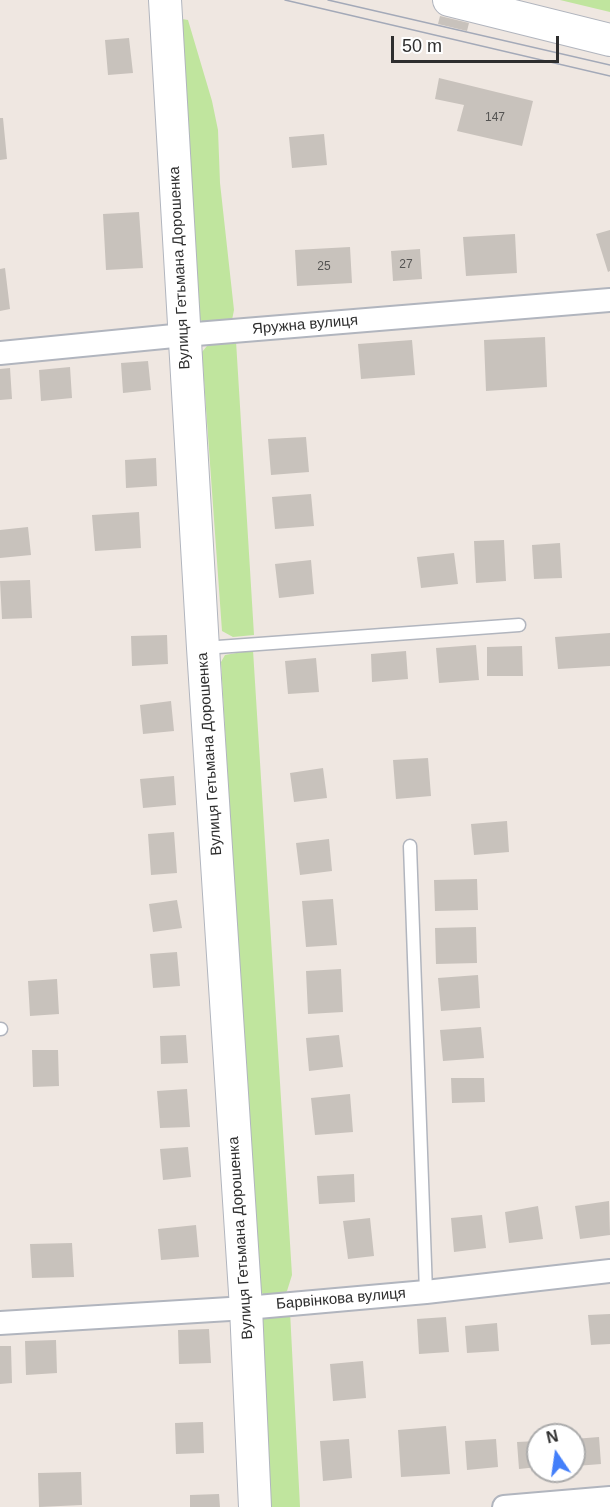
<!DOCTYPE html>
<html>
<head>
<meta charset="utf-8">
<style>
  body { margin:0 }
  #map { position:relative; width:610px; height:1507px; overflow:hidden; background:#efe7e1; font-family:Arial,sans-serif }
  canvas { display:block }
  .north { position:absolute; left:526px; top:1423px; width:60px; height:60px; box-sizing:border-box; background:#fff; border:2px solid #ababab; border-radius:50%; rotate:347deg; font-size:16px; font-weight:700; line-height:24px; text-align:center; color:#2e2e2e }
  .north::after { content:''; display:block; margin:auto; width:21px; height:27px; background:#437ffa; clip-path:polygon(50% 0,100% 100%,50% 72%,0 100%) }
  .scale { position:absolute; left:391px; top:36px; width:168px; height:27px; box-sizing:border-box; border:3px solid #2e2e2e; border-top:0; padding-left:8px; font-size:18px; line-height:21px; white-space:nowrap; color:#2e2e2e; -webkit-text-stroke:4px #fff; paint-order:stroke }
</style>
</head>
<body>
<div id="map">
<canvas width="610" height="1507"></canvas>
<div class="north">N</div>
<div class="scale">50 m</div>
</div>
<script>
const ctx = document.querySelector('canvas').getContext('2d');
ctx.lineJoin = 'round';
function paint(path, color) {
  ctx.fillStyle = color;
  ctx.fill(path, 'evenodd');
}
function strokePath(path, color, width, dash) {
  ctx.strokeStyle = color;
  ctx.lineWidth = width;
  ctx.lineCap = dash ? 'butt' : 'round';
  ctx.setLineDash(dash || []);
  ctx.stroke(path);
}
function drawText(font, color, halo, rows, align = 'center') {
  ctx.font = font + ' Arial,sans-serif';
  ctx.lineWidth = 4.5;
  ctx.setLineDash([]);
  ctx.textBaseline = 'middle';
  ctx.strokeStyle = halo;
  ctx.fillStyle = color;
  for (const [text, x, y, turn = 0] of rows) {
    ctx.save();
    ctx.translate(x, y);
    ctx.rotate((+turn || 0) * Math.PI / 180);
    ctx.textAlign = isNaN(turn) ? turn : align;
    if (halo) ctx.strokeText(text, 0, 0);
    ctx.fillText(text, 0, 0);
    ctx.restore();
  }
}
paint(new Path2D(`
  M560,0H610V12Z
  M182,19L188,20L212,101L218,130L220,183L234,310L232,320L205,323L196,317Z
  M211,341H236L254,635L233,637L222,631L202,352Z
  M253,650L292,1275L287,1291L279,1299L267,1297L258,1290L221,662L225,655Z
  M290,1311L300,1507H269L260,1323L266,1313Z`), '#c0e59e');
paint(new Path2D(`
  M440,16L469,23L467,31L438,24Z
  M129,38L133,73L108,75L105,40Z
  M439,78L533,101L522,146L457,131L464,105L435,99Z
  M0,118H3L7,159L0,160Z
  M324,134L327,165L292,168L289,137Z
  M139,212L143,268L106,270L103,214Z
  M610,230V271L608,272L596,234Z
  M515,234L517,273L466,276L463,237Z
  M350,247L352,283L297,286L295,250Z
  M420,249L422,279L393,281L391,251Z
  M5,268L10,309L0,311V269Z
  M545,337L547,387L486,391L484,340Z
  M412,340L415,375L361,379L358,344Z
  M148,361L151,390L123,393L121,363Z
  M70,367L72,398L41,401L39,370Z
  M10,368L12,399L0,400V369Z
  M306,437L309,472L271,475L268,439Z
  M156,458L157,486L126,488L125,460Z
  M311,494L314,526L275,529L272,497Z
  M139,512L141,548L95,551L92,515Z
  M28,527L31,555L0,558V530Z
  M504,540L506,581L476,583L474,541Z
  M560,543L562,578L534,579L532,545Z
  M454,553L458,584L421,588L417,557Z
  M311,560L314,594L279,598L275,564Z
  M30,580L32,618L2,619L0,581Z
  M610,633V666L558,669L555,637Z
  M167,635L168,664L132,666L131,636Z
  M476,645L479,680L439,683L436,648Z
  M522,646L523,676H487V647Z
  M406,651L408,679L372,682L371,654Z
  M316,658L319,692L288,694L285,661Z
  M171,701L174,731L143,734L140,705Z
  M428,758L431,796L396,799L393,760Z
  M323,768L327,798L294,802L290,773Z
  M174,776L176,805L143,808L140,779Z
  M507,821L509,852L474,855L471,824Z
  M174,832L177,873L151,875L148,834Z
  M329,839L332,871L300,875L296,843Z
  M477,879L478,910L435,911L434,880Z
  M333,899L337,945L306,947L302,901Z
  M177,900L182,928L153,932L149,904Z
  M476,927L477,963L436,964L435,928Z
  M177,952L180,986L153,988L150,954Z
  M341,969L343,1012L308,1014L306,971Z
  M478,975L480,1008L441,1011L438,978Z
  M57,979L59,1014L30,1016L28,981Z
  M481,1027L484,1058L443,1061L440,1030Z
  M186,1035L188,1063L161,1064L160,1036Z
  M339,1035L343,1067L309,1071L306,1038Z
  M32,1050H58L59,1086L33,1087Z
  M451,1078H484L485,1102L452,1103Z
  M187,1089L190,1127L160,1128L157,1091Z
  M350,1094L353,1132L315,1135L311,1098Z
  M188,1147L191,1177L163,1180L160,1149Z
  M354,1174L355,1202L319,1204L317,1176Z
  M609,1201L610,1235L580,1239L575,1206Z
  M538,1206L543,1239L509,1243L505,1212Z
  M482,1215L486,1248L454,1252L451,1218Z
  M370,1218L374,1256L348,1259L343,1221Z
  M196,1225L199,1257L161,1260L158,1229Z
  M72,1243L74,1277L32,1278L30,1244Z
  M610,1314V1344L591,1345L588,1315Z
  M446,1317L449,1352L419,1354L417,1319Z
  M497,1323L499,1351L467,1353L465,1326Z
  M209,1329L211,1363L179,1364L178,1330Z
  M56,1340L57,1373L26,1375L25,1341Z
  M0,1346H11L12,1383L0,1384Z
  M363,1361L366,1398L333,1401L330,1364Z
  M203,1422L204,1453L176,1454L175,1423Z
  M446,1426L450,1474L401,1477L398,1430Z
  M599,1437L601,1464L576,1466L574,1439Z
  M349,1439L352,1478L323,1481L320,1441Z
  M496,1439L498,1467L467,1470L465,1441Z
  M538,1441V1467L519,1469L517,1442Z
  M81,1472L82,1505L39,1507L38,1473Z
  M219,1494L220,1507H190V1495Z`), '#c8c2bc');
const lane = new Path2D(`
  M204,648L519,625
  M410,846L426,1292
  M0,1029H1`);
const street = new Path2D(`
  M0,353L184,335L610,300
  M0,1323L246,1308L426,1292L610,1271
  M504,1507L610,1498`);
const secondary = new Path2D(`
  M165,0L203,648L246,1308L255,1507
  M449,0L610,40`);
strokePath(lane, '#b1b5be', 15);
strokePath(street, '#b1b5be', 26);
strokePath(secondary, '#b1b5be', 34);
strokePath(lane, '#fff', 12);
strokePath(street, '#fff', 22);
strokePath(secondary, '#fff', 32);
strokePath(new Path2D(`
  M285,0L610,76
  M328,0L610,65`), '#a3a9b8', 1.5);
drawText('12px', '#545352', null, [
  ["147",495,118],
  ["27",406,265],
  ["25",324,267]
]);
drawText('15px', '#2e2e2e', '#fff', [
  ["Вулиця Гетьмана Дорошенка",180,268,-93],
  ["Яружна вулиця",305,325,-5],
  ["Вулиця Гетьмана Дорошенка",210,754,-94],
  ["Вулиця Гетьмана Дорошенка",241,1238,-94],
  ["Барвінкова вулиця",341,1299,-5]
]);
</script>
</body>
</html>
